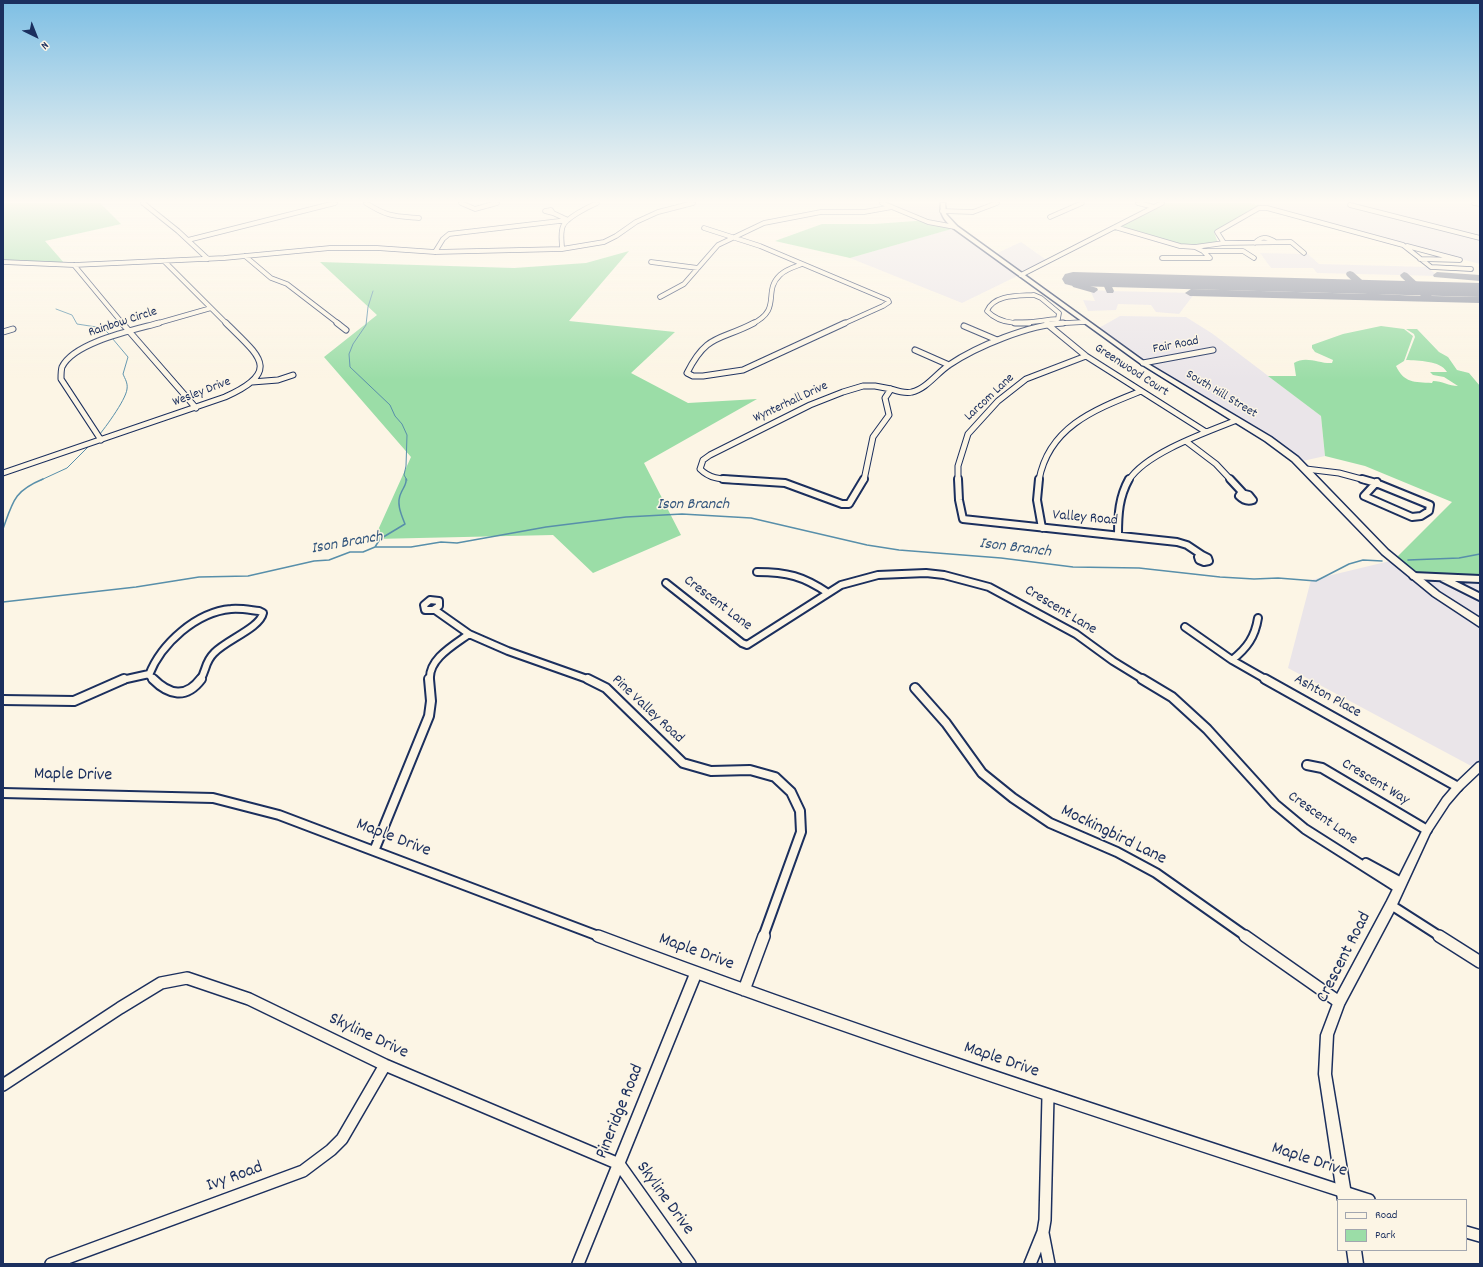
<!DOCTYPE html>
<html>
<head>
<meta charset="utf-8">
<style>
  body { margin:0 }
  #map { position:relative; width:1483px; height:1267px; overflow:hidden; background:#fcf5e5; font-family:Dekko,sans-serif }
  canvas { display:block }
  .frame { position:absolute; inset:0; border:4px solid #1b2f5e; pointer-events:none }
  .legend { position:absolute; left:1337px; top:1199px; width:130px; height:52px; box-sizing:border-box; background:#fcf5e5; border:1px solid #a2a6af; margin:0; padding:5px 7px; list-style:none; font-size:12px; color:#1b2f5e }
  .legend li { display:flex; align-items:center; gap:8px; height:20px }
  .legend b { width:20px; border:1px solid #a2a6af }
  .north { position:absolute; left:16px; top:16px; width:40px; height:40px; -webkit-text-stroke:3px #fcf5e5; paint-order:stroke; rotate:137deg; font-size:11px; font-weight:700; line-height:16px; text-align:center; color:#1b2f5e }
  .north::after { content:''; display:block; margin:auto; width:14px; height:18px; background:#1b2f5e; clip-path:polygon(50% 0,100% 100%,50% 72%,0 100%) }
</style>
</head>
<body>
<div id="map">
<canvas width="1483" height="1267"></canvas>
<div class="frame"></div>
<ul class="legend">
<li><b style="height:5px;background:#fcf5e5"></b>Road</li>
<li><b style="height:11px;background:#9bdda7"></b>Park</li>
</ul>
<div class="north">N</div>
</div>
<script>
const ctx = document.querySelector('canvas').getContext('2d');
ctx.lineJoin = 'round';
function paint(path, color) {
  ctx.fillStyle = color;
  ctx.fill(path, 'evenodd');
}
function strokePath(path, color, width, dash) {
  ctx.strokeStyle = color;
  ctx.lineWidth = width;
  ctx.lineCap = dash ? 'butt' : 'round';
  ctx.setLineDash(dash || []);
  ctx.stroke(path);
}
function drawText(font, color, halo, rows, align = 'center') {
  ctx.font = font + ' Dekko,sans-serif';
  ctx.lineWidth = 3;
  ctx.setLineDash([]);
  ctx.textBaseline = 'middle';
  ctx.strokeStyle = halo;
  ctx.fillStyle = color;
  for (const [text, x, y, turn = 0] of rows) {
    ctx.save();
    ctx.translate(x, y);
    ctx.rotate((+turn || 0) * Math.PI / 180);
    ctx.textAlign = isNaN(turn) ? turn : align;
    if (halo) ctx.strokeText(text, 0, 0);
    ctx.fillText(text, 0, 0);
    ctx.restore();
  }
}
paint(new Path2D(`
  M884,203H941L939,211L945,220L993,255L1021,242L1048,261L962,303L850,258L954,228Z
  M1250,203H1473L1480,204V264Z
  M1260,253L1308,254L1319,264L1427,267L1438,276L1317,273L1313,268H1271Z
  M1090,290L1110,291L1195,293L1179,314L1156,312L1151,305L1118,304L1116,310L1088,311L1083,300L1095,301Z
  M1120,316L1186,317L1213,334L1321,416L1325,456L1298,462L1148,365L1097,329Z
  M1394,560L1480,579V765L1475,768L1288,668L1311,580Z`), '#eae5e9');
paint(new Path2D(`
  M3,203H100L121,224L45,241L65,264L3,261Z
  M1165,203H1250L1259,205L1214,232L1218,243L1185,246L1118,228Z
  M929,220L955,228L850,258L775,241L822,224H874Z
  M629,251L569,321L675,332L631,373L688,403L757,399L644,463L681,535L593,573L553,535L374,539L411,457L324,357L377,315L320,262L514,268L586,263Z
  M1381,326L1404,329L1413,336L1404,361L1396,366C1404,383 1414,382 1432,383L1433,381C1442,381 1449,386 1458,386L1444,377L1433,375L1430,372H1447C1440,360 1418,361 1406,360L1415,337L1414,334L1406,329H1417L1439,352L1448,357L1457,370L1469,373L1480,386V579L1411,574L1394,560L1452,502L1365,466L1325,456L1321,416L1268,376H1296L1294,363C1306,355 1320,364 1332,363L1333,360L1315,352L1312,348V345L1343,334Z`), '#9bdda7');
strokePath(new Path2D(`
  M373,291L368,307L366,325L353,344L349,354L350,367L390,405L395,416L402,424L407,435L406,466L404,475L407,480
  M56,309L72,315L77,324L103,328L110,335
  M95,440C103,431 126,400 127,389C128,383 125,379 123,374L128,357L112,338
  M41,480L67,468L90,445`), '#588faa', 1);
strokePath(new Path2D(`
  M3,529C13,501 14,491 43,479
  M375,547L380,539L405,524C401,514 396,503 401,493C403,488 407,484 406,479
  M1408,560L1459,558L1480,554
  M3,602L136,587L199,577L248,576L314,561L329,560L350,552H363L375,547H411L441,542L457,543L546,527L626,517L682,514L751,518L867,545L899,550L1001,558L1073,567L1139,568L1220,577L1254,579L1278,578L1316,581L1349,564L1363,560L1382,561`), '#588faa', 1.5);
paint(new Path2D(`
  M1350,271L1353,272L1378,294L1421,296L1401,277L1400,275L1404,272L1407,273L1432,296L1480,297V303L1190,296L1185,293L1191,289L1367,294L1347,276L1346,274L1347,272Z
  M1437,272L1480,275V281L1434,277L1433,275Z
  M1073,276L1076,277L1080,283L1097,288L1098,290L1094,293L1073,287L1069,279Z
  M1105,277L1108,278L1114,291L1113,293H1107L1101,280Z`), '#8c92a2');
paint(new Path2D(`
  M1073,272L1480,283V297L1073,286L1065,284L1062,279L1065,274Z`), '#8c92a2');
const minorFar4 = new Path2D(`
  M143,203L178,231L208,259
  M366,203C388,217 394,216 419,218
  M461,203L475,209L497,203
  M882,203L928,222L955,227
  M1138,203L1154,207
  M1474,203L1480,204
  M1350,205L1480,238
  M551,210L553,213L545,211Z
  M942,211L973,212L997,203
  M553,213L568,220
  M1050,217L1082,203
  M1115,227L1180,246L1195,247L1224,243L1217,232L1259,208H1267L1403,245L1431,267L1471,269
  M704,228L760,246L888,300L889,302L883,306L843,324
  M188,240L335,203
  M1224,243L1291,242L1304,253
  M1255,243C1261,236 1266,237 1274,241
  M1407,246L1460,260L1420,259
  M562,249C562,242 560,233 563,226C566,218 588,207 597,203
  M1203,251H1243L1254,258
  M435,252L443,239L449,234L568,220
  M245,256L271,278L287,284L339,324
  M1162,258H1210L1203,251L1195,247
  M164,261L227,324
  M3,262L74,265L224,258L330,248H377L435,252L562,249L604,242L616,236L636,222L658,212L693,203
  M651,262L698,268
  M74,265L123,324
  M1021,275L1162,203
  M1034,295L1041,298L1059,313L1058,319C1034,320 1007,331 987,311C994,294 1019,296 1034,295Z
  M660,297L684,284L718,245L764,223L821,212H864L892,207
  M155,324L211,308
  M752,324C783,309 762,292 780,275C786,269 794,267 802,264
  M1046,324L1085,322`);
const minorFar3 = new Path2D(`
  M122,323L196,408
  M337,323L346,330
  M754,323C720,341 707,333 687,373L693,376H703L743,370L845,323
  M1015,323H1029
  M1047,324L1086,356L1206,432
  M964,326L997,340
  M3,332L13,329
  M915,350L949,365
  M1143,363L1213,350
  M252,382L278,380L293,375
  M891,389C897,391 905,394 912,392C926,389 937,373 949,365C977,346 1029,325 1063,323
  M101,440L61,379C61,375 61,370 62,367C74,342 134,330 159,323
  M1187,442L1216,464L1231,480
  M1306,469L1339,473L1365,480
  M3,473L225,397C283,371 259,356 226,323
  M738,480C723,479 711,480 700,469L703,460L710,455L810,405L843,392L863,386H875L891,389
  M864,480L873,437L889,415L885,398L891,389
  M958,480V466L968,434L998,401L1026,379L1086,356
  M1039,480C1049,426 1096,409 1141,391
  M1129,480C1146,453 1207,432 1237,420`);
const minorFar2 = new Path2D(`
  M723,479L785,483L842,504H849L864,479
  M958,479L959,500L963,519L1177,542L1187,545L1202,555
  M1039,479L1037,500L1042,528
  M1230,479L1243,493
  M1362,479L1376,483
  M1376,483L1430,505L1429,511L1421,516L1412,517L1364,496Z
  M1376,483L1377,482
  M1241,493L1249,495L1253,500C1247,502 1243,500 1239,496Z
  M1118,535C1118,514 1119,497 1129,479
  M1202,555L1208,558L1209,561L1204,562L1199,560L1198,557Z
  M757,572C787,572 803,576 828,593
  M1413,576L1480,579
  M1442,578L1480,597
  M666,583L742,643L747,645L841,585L878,575L926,573L944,575L989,587L1076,634L1113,661L1144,680
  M430,600L439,601V606L433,610H425L424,605Z
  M435,610L469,634L508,651L590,680
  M1185,627L1232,660L1267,680
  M1232,660C1247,648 1255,637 1258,618
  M122,680L149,674
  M154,680L149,675C161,644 196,612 231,609C240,608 250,610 259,611L263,613C260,628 226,640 214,653C204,663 207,670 200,680
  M430,680C428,659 454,645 469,634`);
const minorFar1 = new Path2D(`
  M153,679C169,695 186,699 201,679
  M588,679L606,688L683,763L711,771L750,770L775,777L791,792L800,811L801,832L763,937
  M1142,679L1172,697L1207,729L1275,804L1305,829L1398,888
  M1265,679L1458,787
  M915,688L946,723L982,773L1013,798L1050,823L1117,852L1156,873L1247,937
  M3,700L74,701L124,679
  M1307,765L1322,768L1427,830
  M3,793L213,798L279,815L601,937
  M374,851L429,716L431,701L429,679
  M1366,863L1401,882
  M1391,905L1441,937`);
const minor = new Path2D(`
  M598,936C852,1032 1111,1116 1369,1200
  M1245,936L1339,1002
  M1439,936L1480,962
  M744,990L764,936
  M3,1085L120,1008L161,983L187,978L249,999L385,1065L619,1164L690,1264
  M1466,1232L1480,1236
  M1043,1233L1049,1264
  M51,1264L303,1171L331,1150L342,1139L385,1065
  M578,1264L696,973
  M1030,1264L1043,1232L1045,1220L1048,1096`);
const tertiary = new Path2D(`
  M1480,762V772L1461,790L1449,804L1430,833L1395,909L1344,1005L1333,1035L1331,1074L1352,1200H1338L1319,1074L1321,1035L1335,998L1387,901L1424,827L1443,798L1455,784L1477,763Z
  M1347,1250H1361L1363,1264H1349Z`);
const primary = new Path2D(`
  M941,203H945L946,214L957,226L1145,362L1271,437L1298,457L1388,550L1439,592L1480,618V627L1433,596L1382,554L1292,461L1265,441L1141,364L953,228C945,221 939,214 941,203Z`);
strokePath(minorFar4, '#1b2f5e', 5.5);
strokePath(minorFar3, '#1b2f5e', 7);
strokePath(minorFar2, '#1b2f5e', 10);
strokePath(minorFar1, '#1b2f5e', 12);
strokePath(minor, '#1b2f5e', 14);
strokePath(tertiary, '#1b2f5e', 3);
strokePath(primary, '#1b2f5e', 3);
strokePath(minorFar4, '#fcf5e5', 4);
strokePath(minorFar3, '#fcf5e5', 5);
strokePath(minorFar2, '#fcf5e5', 6);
strokePath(minorFar1, '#fcf5e5', 8);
strokePath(minor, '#fcf5e5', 11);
paint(tertiary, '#fcf5e5');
paint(primary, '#fcf5e5');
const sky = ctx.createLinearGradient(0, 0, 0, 380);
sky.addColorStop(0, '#7ebfe4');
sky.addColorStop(0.53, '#fefaf3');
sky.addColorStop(1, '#fefaf300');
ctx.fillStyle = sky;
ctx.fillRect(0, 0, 1483, 380);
drawText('13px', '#1b2f5e', '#fcf5e5', [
  ["Rainbow Circle",123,323,-18],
  ["Fair Road",1176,346,-11],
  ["Greenwood Court",1131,371,33],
  ["Wesley Drive",202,393,-21],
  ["South Hill Street",1221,395,31],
  ["Larcom Lane",990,398,-43],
  ["Wynterhall Drive",791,403,-25]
]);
drawText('15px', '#1b2f5e', '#fcf5e5', [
  ["Valley Road",1085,519,5],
  ["Crescent Lane",717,604,37],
  ["Crescent Lane",1060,611,31],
  ["Ashton Place",1327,697,29],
  ["Pine Valley Road",647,710,43],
  ["Crescent Way",1375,783,31],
  ["Crescent Lane",1322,819,35]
]);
drawText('italic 16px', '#34577e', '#fcf5e5', [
  ["Ison Branch",693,506],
  ["Ison Branch",347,544,-10],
  ["Ison Branch",1015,549,7]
]);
drawText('18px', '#1b2f5e', '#fcf5e5', [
  ["Maple Drive",73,776,1],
  ["Mockingbird Lane",1113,836,26],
  ["Maple Drive",393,839,21],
  ["Maple Drive",696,953,20],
  ["Crescent Road",1345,958,-63],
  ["Skyline Drive",368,1037,25],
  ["Maple Drive",1001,1061,19],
  ["Pineridge Road",621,1112,-68],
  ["Maple Drive",1309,1161,18],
  ["Ivy Road",235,1178,-20],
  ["Skyline Drive",664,1199,54]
]);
</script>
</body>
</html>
